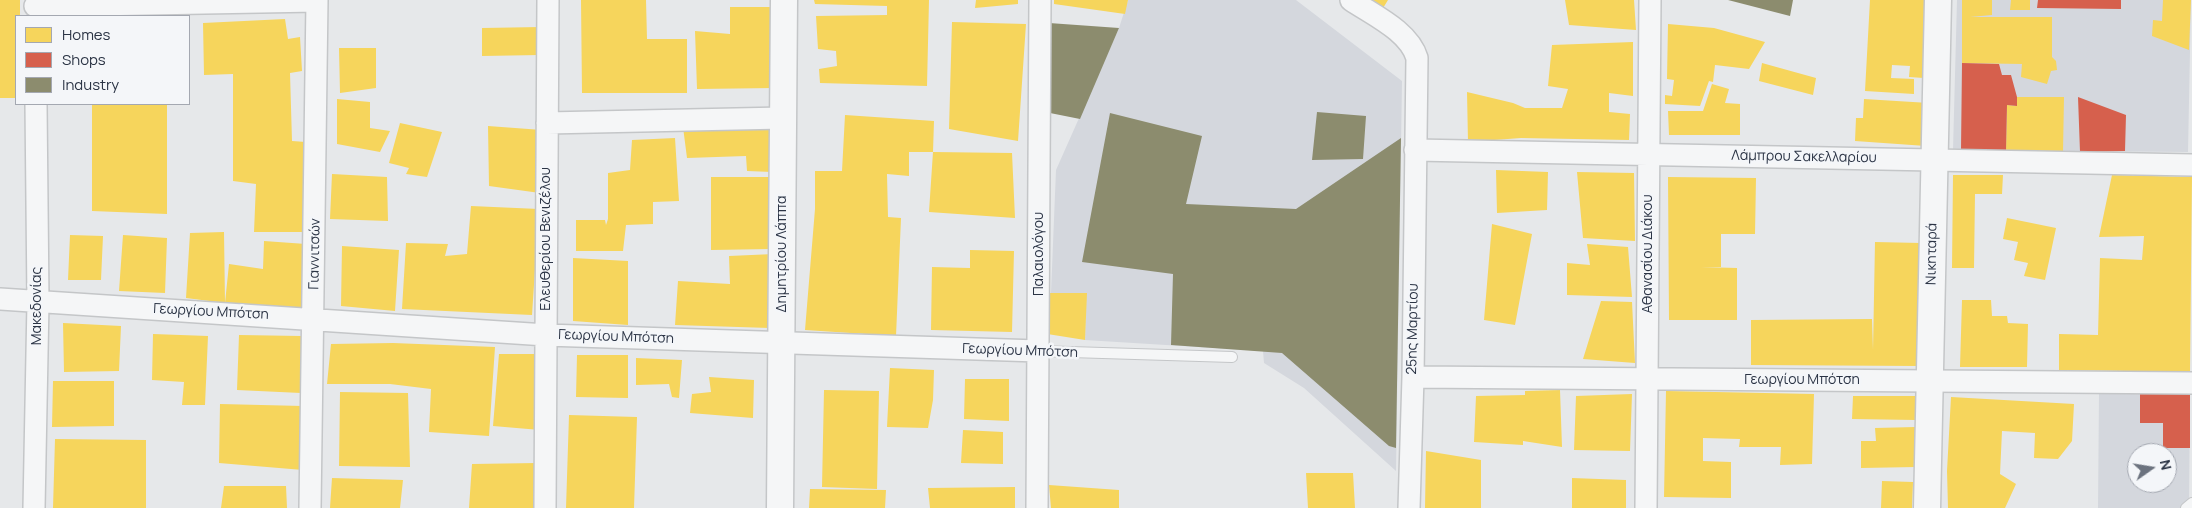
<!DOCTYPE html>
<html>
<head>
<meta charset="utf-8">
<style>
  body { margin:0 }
  #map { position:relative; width:2192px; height:508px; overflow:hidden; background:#e6e8ea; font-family:Manrope,sans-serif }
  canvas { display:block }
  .legend { position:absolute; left:15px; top:15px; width:175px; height:90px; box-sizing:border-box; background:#f4f6f9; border:1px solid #a4a8b1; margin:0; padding:6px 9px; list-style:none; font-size:15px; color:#2b3445 }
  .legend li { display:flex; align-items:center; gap:10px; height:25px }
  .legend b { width:25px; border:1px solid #a4a8b1 }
  .north { position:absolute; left:2127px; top:443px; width:50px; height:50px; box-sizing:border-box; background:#f4f6f9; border:1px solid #a4a8b1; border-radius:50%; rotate:77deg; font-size:14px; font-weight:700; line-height:20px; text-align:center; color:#2b3445 }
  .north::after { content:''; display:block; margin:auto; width:18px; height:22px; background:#6c737f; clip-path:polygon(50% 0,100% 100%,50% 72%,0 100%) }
</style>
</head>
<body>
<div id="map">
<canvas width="2192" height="508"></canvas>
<ul class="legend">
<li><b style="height:14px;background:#f6d55c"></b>Homes</li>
<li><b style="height:14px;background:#d6604d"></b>Shops</li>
<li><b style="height:14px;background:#8c8c6e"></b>Industry</li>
</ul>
<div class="north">N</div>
</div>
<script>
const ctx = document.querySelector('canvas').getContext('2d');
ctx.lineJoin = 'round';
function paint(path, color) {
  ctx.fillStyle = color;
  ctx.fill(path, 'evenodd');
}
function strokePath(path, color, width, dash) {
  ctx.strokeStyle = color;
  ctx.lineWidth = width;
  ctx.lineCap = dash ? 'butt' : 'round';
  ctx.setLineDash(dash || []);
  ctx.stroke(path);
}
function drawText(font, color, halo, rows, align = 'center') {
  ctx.font = font + ' Manrope,sans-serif';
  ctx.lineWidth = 5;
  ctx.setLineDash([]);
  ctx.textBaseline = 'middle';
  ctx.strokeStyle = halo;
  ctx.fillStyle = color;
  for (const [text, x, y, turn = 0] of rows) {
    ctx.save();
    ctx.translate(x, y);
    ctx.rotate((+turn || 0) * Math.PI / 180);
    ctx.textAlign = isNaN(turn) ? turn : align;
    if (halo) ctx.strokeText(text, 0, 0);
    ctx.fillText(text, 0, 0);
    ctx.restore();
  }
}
paint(new Path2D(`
  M1128,0H1296L1402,81L1396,471L1304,388L1264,363L1263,351L1085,340L1086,293H1051L1056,170L1119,28Z
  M1957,0H2191L2188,152L1953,150Z
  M2099,394H2190L2189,508H2098ZM2137,453H2167V483H2137Z`), '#d4d7dd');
paint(new Path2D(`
  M0,0H20V16H16V98H0Z
  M581,0H646L647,39H687V93H582Z
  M814,0H929L927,86L820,83L819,69L837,66L836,51L818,49L816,16L887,15V6L815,4Z
  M976,0H1018V4L975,8Z
  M1054,0H1128L1125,14L1054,4Z
  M1362,0H1388L1380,13Z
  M1565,0H1634L1636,30L1569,25Z
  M1870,0H1927L1924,78L1909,77L1910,66L1892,65L1891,78L1914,79V94L1865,91Z
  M1962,0H1992V15L1970,17H2052V57L2056,61L2057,70L2051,71L2047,84L2021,77L2022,64L1962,63Z
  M2011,0H2030V10H2010Z
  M2163,0H2191L2189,50L2152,36L2153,20L2162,21Z
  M730,7H774L775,88L697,89L695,31L730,34Z
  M285,19L288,39L300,37L302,71L290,73L292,141L306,142L305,232H254L256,184L233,181V74L204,75L203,23Z
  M952,22L1026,24L1018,141L949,129Z
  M1668,24L1714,28L1765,42L1749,69L1715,65L1713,82L1709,81L1700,106L1665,104V95L1672,96L1674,80L1667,79Z
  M541,27L540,55L482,56V28Z
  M1633,42V96L1609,93V112L1630,114L1629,140L1521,138L1468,142L1467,92L1513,103L1525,108H1562L1568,89L1548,86L1552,45Z
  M339,48H376V88L340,93Z
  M1762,63L1816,78L1813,95L1759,81Z
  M1712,84L1729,89L1725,103L1740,104V135H1669L1668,111H1703Z
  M2017,97H2064L2063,152L2006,151L2007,105L2017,106Z
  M337,99L370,102V128L390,131L380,152L337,144Z
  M1864,99L1929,103L1926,146L1855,141L1856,118H1863Z
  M92,104H167V214L92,211Z
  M845,115L934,121L933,152H909V176L887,174L888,217L901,218L896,336L805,330L815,209V171H842Z
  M400,123L442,132L427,177L406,174L409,168L389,163Z
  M771,124L772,172L747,171L746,156L687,158L683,127Z
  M488,126L542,130L540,193L489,186Z
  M675,138L679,201L653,202V224L626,225L623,251H576V220H605L606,225L608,219V173L630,170L632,140Z
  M933,152L1012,153L1015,218L929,212Z
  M1496,170L1548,172L1547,210L1497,213Z
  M1577,172L1634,173L1635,241L1583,238Z
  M332,174L387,177L388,221L330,219Z
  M1953,175H2003L2002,194H1975L1974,268H1952Z
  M2112,175L2192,177L2190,372L2059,370V334L2098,335L2100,258L2142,260L2144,236L2099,237Z
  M711,177H770L772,249L711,250Z
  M1668,177L1756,178L1755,234H1721V267H1701L1737,268V320H1669Z
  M471,206L539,209L532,315L402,309L406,243L448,244L445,256L467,254Z
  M2007,218L2056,228L2045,280L2024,276L2028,263L2014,260L2018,242L2003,239Z
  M1492,224L1532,234L1515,325L1484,320Z
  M224,232L225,303L186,298L190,233Z
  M70,235L103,236L101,280H68Z
  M123,235L167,238L165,293L119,291Z
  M264,241L306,244L304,309L225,303L229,264L263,269Z
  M1875,242L1921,243L1919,366L1751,365V320L1872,319L1873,350Z
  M1587,244L1628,247L1632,297L1567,295V263L1590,265Z
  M342,246L399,250L395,311L341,306Z
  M970,250L1014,251L1012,332L931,330L932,267L970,268Z
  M774,254L770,328L675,325L678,281L730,284L729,256Z
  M573,258L628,261V325L573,321Z
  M1042,293H1087L1085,340L1041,333Z
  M1962,300H1991L1992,316H2007L2008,323L2028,324L2027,367H1960Z
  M1601,301L1632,302L1635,363L1583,359Z
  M63,323L121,326L119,371L64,372Z
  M153,334L208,336L205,405H182L184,382L152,380Z
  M239,335L301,336V393L237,390Z
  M393,343L495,347L489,436L429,432L431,389L390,384H327L331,344Z
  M499,354H540V430L493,426Z
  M577,355H628V398L576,397Z
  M636,358L682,360L679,398L672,397L669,384L636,385Z
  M890,368L934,370L933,400L928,428L887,427Z
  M709,377L754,380L753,418L690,413L692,394L711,392Z
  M965,379H1009V421L964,419Z
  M53,381H114V426L52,427Z
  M824,390L879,391L877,489L822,487Z
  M1560,390L1562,447L1523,441V445L1474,442L1476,396L1525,395V391Z
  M1666,391L1814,394L1812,464L1780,465L1781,447H1739L1740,439L1703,438V461L1731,462V498L1664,497Z
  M340,392L408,393L410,467L339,466Z
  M1632,394L1630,451L1574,450L1576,396Z
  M1853,396H1916V420L1852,419Z
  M1951,397L2074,404L2072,441L2058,459L2034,458L2035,433L2002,431L2000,474L2016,484L2005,508H1948L1947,471Z
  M220,404L303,406V470L219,463Z
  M569,415L637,417L634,508H566Z
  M1916,427V467L1861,468V441H1876L1875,428Z
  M963,430L1003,432V464L961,463Z
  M55,439L146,440V508H53Z
  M1426,451L1481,460V508H1425Z
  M537,463L536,508H469L472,464Z
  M1306,473H1353L1355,508H1308Z
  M332,478L403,480L400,508H330Z
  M1572,478L1626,480V508H1572Z
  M1882,481L1913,482L1912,508H1881Z
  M1049,485L1119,490V508H1051Z
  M224,486H286L287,508H221Z
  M1015,487V508H930L928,488Z
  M810,489L886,490L885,508H809Z`), '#f6d55c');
paint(new Path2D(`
  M2038,0H2121V9L2037,8Z
  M1962,63L1999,64L2002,75H2011L2017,97V106L2007,105L2006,151L1961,150Z
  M2078,97L2126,115L2125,151L2080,152Z
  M2140,394H2190V448H2163V423H2140Z`), '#d6604d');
paint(new Path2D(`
  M1728,0H1793L1790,16Z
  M1049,23L1119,28L1080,119L1050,113Z
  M1317,112L1366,116L1363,159L1312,160Z
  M1110,113L1202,136L1186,204L1296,209L1401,138L1396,448L1389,446L1282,353L1171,345L1173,274L1082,262Z`), '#8c8c6e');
const service = new Path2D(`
  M1038,351L1232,357
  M2186,508L2192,503`);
const minor = new Path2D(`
  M1351,0C1373,15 1409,31 1417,58L1413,377L1409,508
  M35,6L317,1
  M547,123L783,118
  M1415,150L2192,165
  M0,299L546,335L1038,351
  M1413,377L2192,383
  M34,508L38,302L36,104
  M310,508L317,0
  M545,508L548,0
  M1037,508L1040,0
  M1646,508L1650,0`);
const tertiary = new Path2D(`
  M780,508L784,0
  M1927,508L1938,0`);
strokePath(service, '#c4c6c8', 12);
strokePath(minor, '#c4c6c8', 24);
strokePath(tertiary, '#c4c6c8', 29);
strokePath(service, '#f5f6f7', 10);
strokePath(minor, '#f5f6f7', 21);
strokePath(tertiary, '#f5f6f7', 26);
drawText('14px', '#2b3445', '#f4f6f9', [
  ["Λάμπρου Σακελλαρίου",1804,157,1],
  ["Ελευθερίου Βενιζέλου",546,239,-90],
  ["Γιαννιτσών",315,254,-89],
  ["Δημητρίου Λάππα",782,254,-90],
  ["Παλαιολόγου",1039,254,-90],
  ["Αθανασίου Διάκου",1648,254,-90],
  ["Νικηταρά",1932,254,-89],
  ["Μακεδονίας",37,306,-90],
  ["Γεωργίου Μπότση",211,312,3],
  ["25ης Μαρτίου",1413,329,-89],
  ["Γεωργίου Μπότση",616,337,2],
  ["Γεωργίου Μπότση",1020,351,2],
  ["Γεωργίου Μπότση",1802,380]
]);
</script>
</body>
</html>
